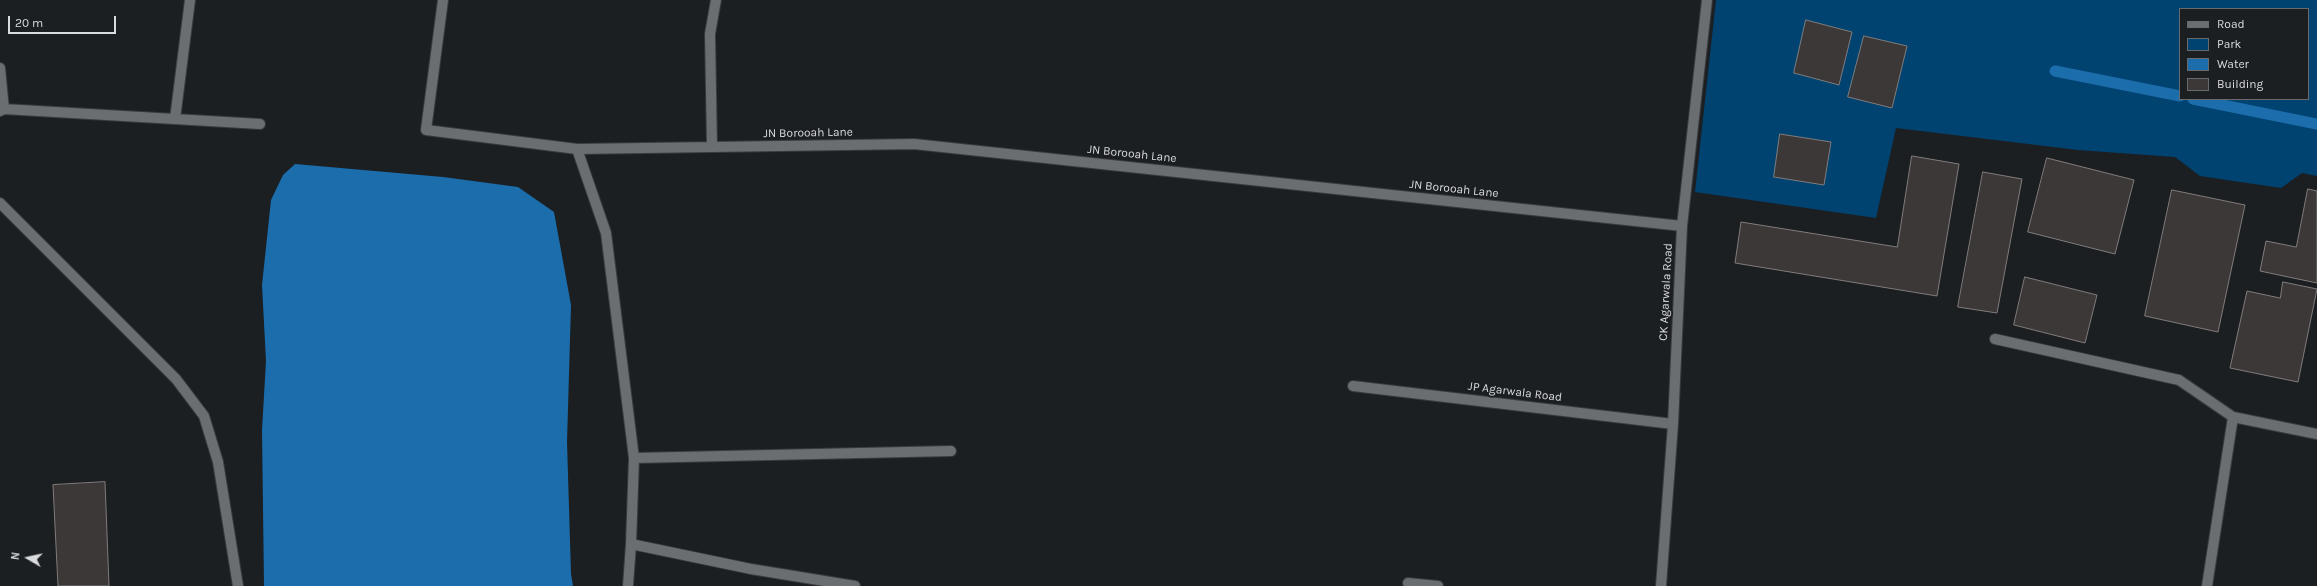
<!DOCTYPE html>
<html>
<head>
<meta charset="utf-8">
<style>
  body { margin:0 }
  #map { position:relative; width:2317px; height:586px; overflow:hidden; background:#1c1f22; font-family:Karla,sans-serif }
  canvas { display:block }
  .legend { position:absolute; left:2179px; top:8px; width:130px; height:92px; box-sizing:border-box; background:#1c1f22; border:1px solid #686a6d; margin:0; padding:5px 7px; list-style:none; font-size:12px; color:#d9dbdd }
  .legend li { display:flex; align-items:center; gap:8px; height:20px }
  .legend b { width:20px; border:1px solid #686a6d }
  .north { position:absolute; left:8px; top:538px; width:40px; height:40px; -webkit-text-stroke:3px #1c1f22; paint-order:stroke; rotate:279deg; font-size:11px; font-weight:700; line-height:16px; text-align:center; color:#d9dbdd }
  .north::after { content:''; display:block; margin:auto; width:14px; height:18px; background:#d9dbdd; clip-path:polygon(50% 0,100% 100%,50% 72%,0 100%) }
  .scale { position:absolute; left:8px; top:16px; width:108px; height:18px; box-sizing:border-box; border:2px solid #d9dbdd; border-top:0; padding-left:5px; font-size:12px; line-height:14px; white-space:nowrap; color:#d9dbdd; -webkit-text-stroke:3px #1c1f22; paint-order:stroke }
</style>
</head>
<body>
<div id="map">
<canvas width="2317" height="586"></canvas>
<ul class="legend">
<li><b style="height:5px;background:#6a6e71"></b>Road</li>
<li><b style="height:11px;background:#004371"></b>Park</li>
<li><b style="height:11px;background:#1b6dac"></b>Water</li>
<li><b style="height:11px;background:#3d3838"></b>Building</li>
</ul>
<div class="north">N</div>
<div class="scale">20 m</div>
</div>
<script>
const ctx = document.querySelector('canvas').getContext('2d');
ctx.lineJoin = 'round';
function paint(path, color) {
  ctx.fillStyle = color;
  ctx.fill(path, 'evenodd');
}
function strokePath(path, color, width, dash) {
  ctx.strokeStyle = color;
  ctx.lineWidth = width;
  ctx.lineCap = dash ? 'butt' : 'round';
  ctx.setLineDash(dash || []);
  ctx.stroke(path);
}
function drawText(font, color, halo, rows, align = 'center') {
  ctx.font = font + ' Karla,sans-serif';
  ctx.lineWidth = 4;
  ctx.setLineDash([]);
  ctx.textBaseline = 'middle';
  ctx.strokeStyle = halo;
  ctx.fillStyle = color;
  for (const [text, x, y, turn = 0] of rows) {
    ctx.save();
    ctx.translate(x, y);
    ctx.rotate((+turn || 0) * Math.PI / 180);
    ctx.textAlign = isNaN(turn) ? turn : align;
    if (halo) ctx.strokeText(text, 0, 0);
    ctx.fillText(text, 0, 0);
    ctx.restore();
  }
}
paint(new Path2D(`
  M1716,0H2317V176L2302,173L2281,188L2200,176L2175,157L2078,150L1896,128L1876,218L1695,192ZM2180,9H2308V99H2180Z`), '#004371');
paint(new Path2D(`
  M295,164L443,177L518,187L554,212L571,305L567,442L571,574L573,586H264L262,430L266,361L262,285L271,200L283,175Z`), '#1b6dac');
strokePath(new Path2D(`
  M2055,71L2180,96
  M2193,99L2317,124`), '#1b6dac', 11);
const building = new Path2D(`
  M1806,20L1852,32L1839,85L1794,73Z
  M1864,36L1907,46L1892,108L1848,97Z
  M1780,134L1831,142L1824,185L1774,177Z
  M1912,156L1959,164L1937,296L1735,263L1741,222L1897,247Z
  M2047,158L2134,180L2115,254L2028,232Z
  M1983,172L2022,179L1997,313L1958,307Z
  M2308,189L2317,191V283L2260,271L2266,241L2296,247Z
  M2172,190L2245,205L2218,332L2145,316Z
  M2025,277L2097,295L2085,343L2014,325Z
  M2283,282L2317,289L2298,382L2230,368L2247,291L2280,298Z
  M105,482L109,586H58L53,485Z`);
paint(building, '#3d3838');
strokePath(building, '#817c7b', 1);
const minor = new Path2D(`
  M443,0L426,130L577,149L914,144L1682,226
  M0,68L4,109
  M0,111L4,109L260,124
  M175,119L190,0
  M712,147L710,34L716,0
  M577,149L606,233L634,458L631,544L628,586
  M0,203L176,379L204,416L218,462L238,586
  M1995,339L2179,380L2233,417L2207,586
  M1353,386L1673,424
  M2233,417L2317,434
  M634,458L951,451
  M631,544L751,569L855,586
  M1408,583L1438,586`);
const tertiary = new Path2D(`
  M1661,586L1673,424L1682,226L1707,0`);
strokePath(minor, '#393b3d', 12);
strokePath(tertiary, '#393b3d', 12);
strokePath(minor, '#6a6e71', 10);
strokePath(tertiary, '#6a6e71', 10);
drawText('12px', '#d9dbdd', '#1c1f22', [
  ["JN Borooah Lane",808,133,-1],
  ["JN Borooah Lane",1132,154,6],
  ["JN Borooah Lane",1454,189,6],
  ["CK Agarwala Road",1666,292,-87],
  ["JP Agarwala Road",1515,392,7]
]);
</script>
</body>
</html>
